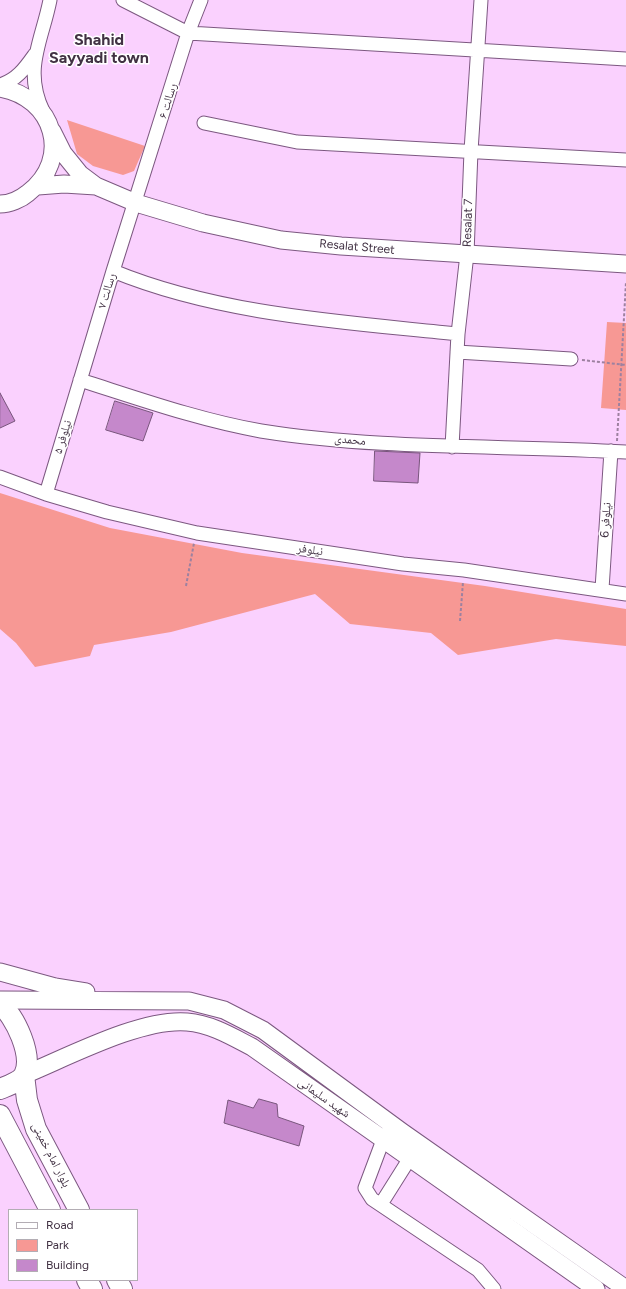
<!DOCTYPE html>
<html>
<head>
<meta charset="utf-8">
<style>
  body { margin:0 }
  #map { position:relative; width:626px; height:1289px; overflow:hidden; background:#fad1fe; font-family:Figtree,sans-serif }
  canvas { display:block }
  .legend { position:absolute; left:8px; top:1209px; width:130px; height:72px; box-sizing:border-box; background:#fff; border:1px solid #b3adb4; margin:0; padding:5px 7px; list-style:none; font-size:12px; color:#413143 }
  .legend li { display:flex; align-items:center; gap:8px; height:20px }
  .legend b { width:20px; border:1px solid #b3adb4 }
</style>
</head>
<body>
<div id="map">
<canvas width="626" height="1289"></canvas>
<ul class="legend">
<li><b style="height:5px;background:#fff"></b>Road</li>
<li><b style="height:11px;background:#f79894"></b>Park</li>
<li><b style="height:11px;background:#c588cb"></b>Building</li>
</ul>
</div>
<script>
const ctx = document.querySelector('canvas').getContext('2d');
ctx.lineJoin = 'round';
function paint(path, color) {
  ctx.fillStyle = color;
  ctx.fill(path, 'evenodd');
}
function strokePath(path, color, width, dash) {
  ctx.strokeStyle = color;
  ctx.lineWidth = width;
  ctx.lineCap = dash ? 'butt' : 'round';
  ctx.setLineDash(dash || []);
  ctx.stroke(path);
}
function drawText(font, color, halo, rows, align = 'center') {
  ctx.font = font + ' Figtree,"Noto Naskh Arabic",sans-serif';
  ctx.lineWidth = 3;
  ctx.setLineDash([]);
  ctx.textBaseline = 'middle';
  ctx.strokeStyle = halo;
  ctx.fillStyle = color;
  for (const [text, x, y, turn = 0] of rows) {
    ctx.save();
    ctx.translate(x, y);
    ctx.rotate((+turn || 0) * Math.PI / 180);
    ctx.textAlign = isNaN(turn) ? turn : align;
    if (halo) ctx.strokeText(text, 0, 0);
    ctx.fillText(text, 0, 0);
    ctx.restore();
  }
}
paint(new Path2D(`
  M67,120L145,146L134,171L123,175L93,166L77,154Z
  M607,322L626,323V410L601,408Z
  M0,493L110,528L242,553L485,586L626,609V646L556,639L458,655L431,633L350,624L315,594L171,632L94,645L90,656L35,667L16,643L0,629Z`), '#f79894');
const building = new Path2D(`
  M0,393L15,421L0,428Z
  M115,401L153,413L143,441L106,430Z
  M375,451L420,453L418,483L374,481Z
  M259,1099L277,1104L278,1117L304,1126L299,1146L224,1123L228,1100L253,1108Z`);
paint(building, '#c588cb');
strokePath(building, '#78557c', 1);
const minor = new Path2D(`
  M123,0L188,33L626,59
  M0,85C17,80 25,68 35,54
  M43,111C23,69 42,41 50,0
  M204,123L297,142L626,160
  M113,271C220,315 344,322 458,334
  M457,352L571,359
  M80,380C140,399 199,420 261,431C381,450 505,445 626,452
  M452,447L458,334L467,254L471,151L481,0
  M0,477L46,494L107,512L197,533L403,564L464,570L626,594
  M46,494L113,271L188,33L201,0
  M602,589L611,451
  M387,1133L383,1140L365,1188L372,1199L478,1270L494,1289
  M381,1204L415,1150`);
const major = new Path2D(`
  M0,88C54,97 73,159 28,193C21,199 10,204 0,204
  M52,131L63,153L80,174L96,186L136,203L203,223L281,240L341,246L626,264
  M38,186L64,184L96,186
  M0,972L55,987L86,992
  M0,1000L189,1001L224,1010L263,1030L402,1132L626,1289
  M24,1075C68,1057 141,1018 187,1022C211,1024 231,1036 252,1047L596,1289`);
const highway = new Path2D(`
  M0,1004C15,1016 34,1056 24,1075C20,1082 7,1086 0,1089
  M24,1075L27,1100L36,1129L79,1210
  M0,1115L50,1210
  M87,1280L92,1289
  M117,1280L122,1289`);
strokePath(minor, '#7c5880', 15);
strokePath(major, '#7c5880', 19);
strokePath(highway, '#7c5880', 22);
strokePath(new Path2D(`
  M582,360L626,365
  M617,441L626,282
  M186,586L194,543
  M460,621L463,582`), '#9d81a0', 2, [3, 2]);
strokePath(minor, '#fff', 13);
strokePath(major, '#fff', 17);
strokePath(highway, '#fff', 20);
drawText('12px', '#413143', '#fff', [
  ["رسالت ۶",168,101,-73],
  ["Resalat 7",468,223,-88],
  ["Resalat Street",357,247,5],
  ["رسالت ۷",107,291,-73],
  ["نیلوفر ۵",63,437,-73],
  ["محمدی",350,440,5],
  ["نیلوفر 6",606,520,-86],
  ["نیلوفر",310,550,8],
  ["شهید سلیمانی",324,1098,35],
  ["بلوار امام خمینی",51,1155,63]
]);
drawText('bold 16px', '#413143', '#fff', [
  ["Shahid",99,40],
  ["Sayyadi town",99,58]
]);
</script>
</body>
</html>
